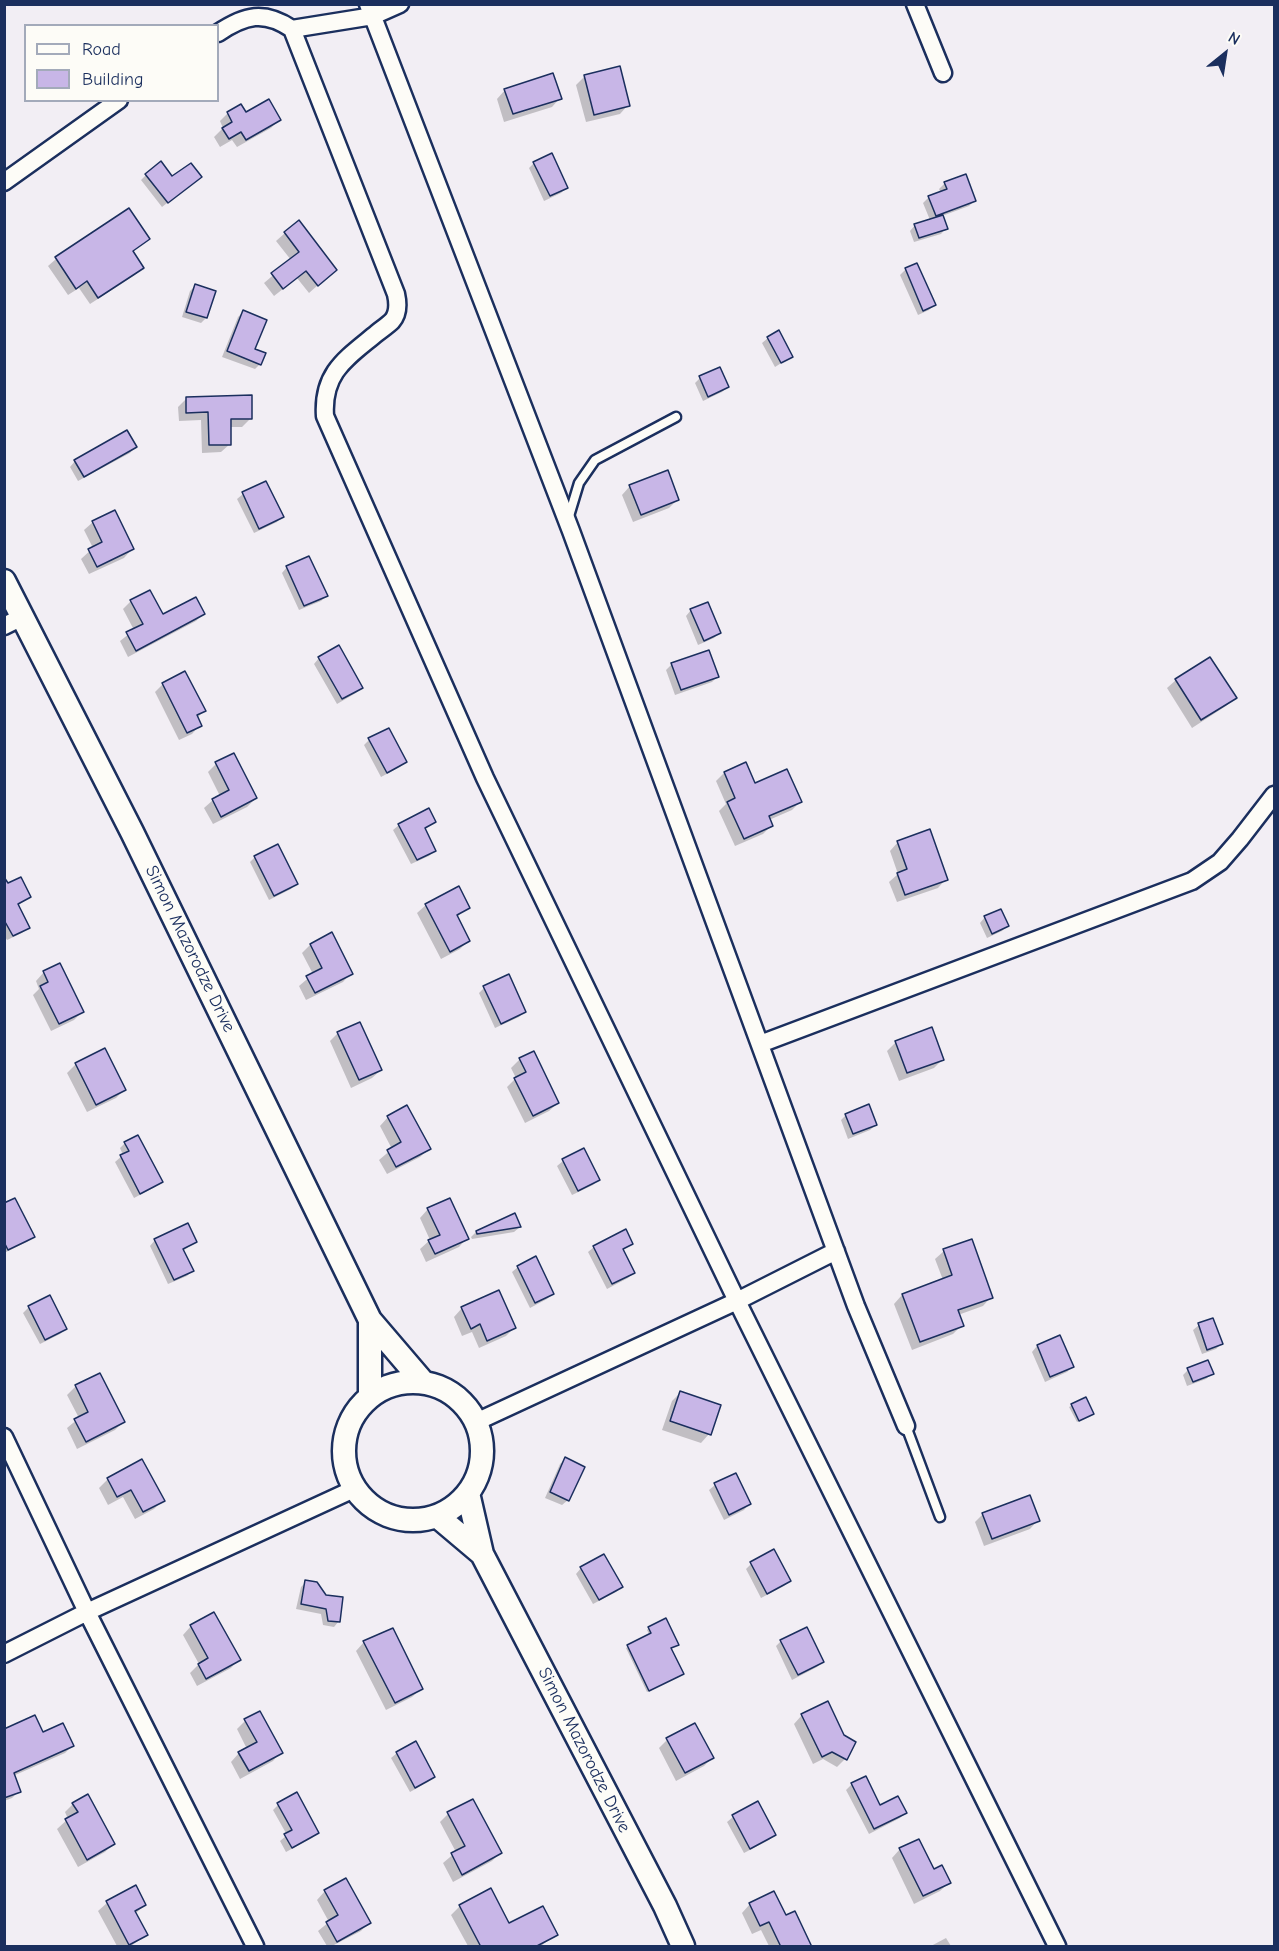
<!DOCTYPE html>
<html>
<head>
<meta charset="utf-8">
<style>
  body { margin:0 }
  #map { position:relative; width:1279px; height:1951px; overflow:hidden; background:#f2eef4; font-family:"Comic Neue",sans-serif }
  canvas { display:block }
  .frame { position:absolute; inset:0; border:6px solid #1b2f5e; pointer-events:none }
  .legend { position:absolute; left:24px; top:24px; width:195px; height:78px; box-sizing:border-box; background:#fdfcf7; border:2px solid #a3aaba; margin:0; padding:8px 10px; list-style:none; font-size:18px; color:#1b2f5e }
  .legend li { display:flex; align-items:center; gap:12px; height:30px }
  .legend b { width:30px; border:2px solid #a3aaba }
  .north { position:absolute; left:1195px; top:24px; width:60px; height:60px; -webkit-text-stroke:4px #fdfcf7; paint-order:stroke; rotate:30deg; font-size:16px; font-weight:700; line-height:24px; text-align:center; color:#1b2f5e }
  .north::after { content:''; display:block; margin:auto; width:21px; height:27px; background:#1b2f5e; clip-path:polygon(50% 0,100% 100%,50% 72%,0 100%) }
</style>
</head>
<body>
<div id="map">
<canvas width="1279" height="1951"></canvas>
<div class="frame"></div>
<ul class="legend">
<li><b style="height:8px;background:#fdfcf7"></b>Road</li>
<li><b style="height:16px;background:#c8b6e7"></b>Building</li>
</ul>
<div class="north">N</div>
</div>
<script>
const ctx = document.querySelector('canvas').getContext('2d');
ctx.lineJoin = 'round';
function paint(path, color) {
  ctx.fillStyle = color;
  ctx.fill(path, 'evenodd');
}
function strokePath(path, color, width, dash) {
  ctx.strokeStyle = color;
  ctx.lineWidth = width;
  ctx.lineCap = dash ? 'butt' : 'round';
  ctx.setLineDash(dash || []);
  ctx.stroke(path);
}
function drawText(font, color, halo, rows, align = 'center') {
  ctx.font = font + ' "Comic Neue",sans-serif';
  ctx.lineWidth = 5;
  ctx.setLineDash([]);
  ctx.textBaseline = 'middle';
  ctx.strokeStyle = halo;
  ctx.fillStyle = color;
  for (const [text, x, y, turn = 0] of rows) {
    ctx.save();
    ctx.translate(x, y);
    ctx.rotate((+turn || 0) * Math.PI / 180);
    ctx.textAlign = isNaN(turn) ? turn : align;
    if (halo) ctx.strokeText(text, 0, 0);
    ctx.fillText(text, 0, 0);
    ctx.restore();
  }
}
paint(new Path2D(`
  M585,76L628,105L620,114L586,122L576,85Z
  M505,90L560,98L552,107L504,122L497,99Z
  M228,113L246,114L279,120L271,128L237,147L232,140L220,147L214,137L223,128L220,121Z
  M534,163L566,188L561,193L544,201L529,168Z
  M146,175L172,178L194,182L162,207L141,180Z
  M945,183L974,201L969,206L942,216L946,228L941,234L914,242L910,231L915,225L930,220L923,203L929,197L941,193L939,189Z
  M128,210L148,239L132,252L142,267L135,275L90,304L79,288L68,295L48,266L56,259Z
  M285,233L335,270L309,293L297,278L274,296L264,283L291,260L276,241Z
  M916,265L934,305L929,310L918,315L900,275L906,269Z
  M195,286L206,318L201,323L182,317L190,291Z
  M243,312L253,350L260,364L255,369L222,357L238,317Z
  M768,338L791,357L775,367L762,343Z
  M700,378L728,387L722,392L703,401L695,383Z
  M187,398L251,418L242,427H229L230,444L221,452L202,453L201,420L179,421L178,407Z
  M135,447L130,453L78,481L70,467L75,461Z
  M265,483L282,516L277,522L254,533L237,499L243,494Z
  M630,486L678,499L669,508L633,522L622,495Z
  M93,522L132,549L124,558L89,574L81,559L93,548L84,530Z
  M287,567L326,596L321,601L299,610L282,573Z
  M131,601L162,616L203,614L196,621L128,657L120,641L134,630L123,609Z
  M691,610L719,633L714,638L698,645L686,616Z
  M319,658L362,687L356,693L337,704L314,664Z
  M672,664L717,677L712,682L675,695L666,670Z
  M1176,680L1235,698L1226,706L1192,728L1167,688Z
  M163,684L204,711L197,718L200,725L192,734L179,740L155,692Z
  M369,740L405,762L400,767L381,777L364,745Z
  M216,764L256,798L247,807L213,824L204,808L213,800L220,796L208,772Z
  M724,773L754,785L800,802L792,810L769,820L771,826L763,834L735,846L719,811L726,804L716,781Z
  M434,822L424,830L435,850L429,856L411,864L393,830L399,825Z
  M898,842L946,879L938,888L897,902L889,882L898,874L890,851Z
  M255,857L296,883L291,889L269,900L250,862Z
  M4,887L30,897L17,906L28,927L22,933L7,940L4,935Z
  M426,905L468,907L456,918L468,941L460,949L441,959L417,913Z
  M985,917L1007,926L1002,931L987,938L980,923Z
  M310,945L351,973L343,982L306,1000L299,986L313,974L302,953Z
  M44,972L82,1012L74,1020L51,1031L33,995L39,989L36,981Z
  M484,988L524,1012L519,1017L495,1028L479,993Z
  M338,1033L381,1070L372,1078L351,1088L330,1041Z
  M896,1042L942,1060L934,1068L899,1081L887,1051Z
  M533,1053L558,1103L549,1111L525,1123L507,1087L516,1078L511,1068L520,1059Z
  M76,1064L124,1090L116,1098L87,1112L67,1073Z
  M846,1115L876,1125L870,1130L848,1139L841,1120Z
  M388,1117L429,1149L420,1157L387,1174L379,1160L392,1149L380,1126Z
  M125,1143L161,1182L155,1187L134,1198L115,1162L123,1155L120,1148Z
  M584,1150L598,1180L593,1185L572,1195L557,1166L563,1161Z
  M4,1205L33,1237L27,1242L4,1253Z
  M428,1209L467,1238L459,1247L426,1262L420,1249L430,1240L420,1218Z
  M520,1227L514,1232L472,1239L471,1237L476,1232Z
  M155,1240L195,1242L183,1251L192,1271L187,1276L168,1284L150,1246Z
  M631,1244L622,1251L633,1273L628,1278L607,1289L588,1252L594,1247Z
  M944,1251L991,1297L983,1306L958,1315L962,1325L953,1334L912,1350L894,1304L902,1295L943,1280L935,1259Z
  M518,1267L552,1294L547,1299L530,1308L512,1272Z
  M49,1297L65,1329L60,1334L40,1344L23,1313L29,1307Z
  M462,1308L514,1328L506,1336L479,1348L472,1332L462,1336L454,1317Z
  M1199,1325L1221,1344L1216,1349L1202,1354L1193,1330Z
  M1060,1337L1072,1367L1067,1372L1045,1382L1032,1352L1037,1346Z
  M1188,1370L1212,1374L1206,1379L1187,1386L1183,1375Z
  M76,1386L123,1422L115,1430L77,1449L67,1428L79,1418L67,1395Z
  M680,1393L709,1434L701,1443L662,1430L672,1401Z
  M1085,1399L1090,1416L1077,1422L1069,1407Z
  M565,1459L568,1500L562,1505L545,1498L560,1464Z
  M735,1475L749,1504L744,1510L724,1520L709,1490L715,1485Z
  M108,1479L163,1500L154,1509L135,1519L123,1497L108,1505L99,1488Z
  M983,1514L1038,1520L1030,1529L984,1546L975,1522Z
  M751,1564L789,1581L784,1586L761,1598L746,1569Z
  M581,1568L621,1587L616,1592L593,1604L576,1574Z
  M306,1582L339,1621L334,1627L323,1625L321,1614L296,1609L301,1587Z
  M191,1626L239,1659L231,1668L197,1686L190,1673L199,1664L183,1635Z
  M649,1628L677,1644L670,1649L682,1674L647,1692L626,1648L650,1636L647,1630Z
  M781,1641L822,1662L817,1667L792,1680L776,1646Z
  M364,1642L421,1689L412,1697L386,1710L356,1651Z
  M802,1715L845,1759L837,1767L823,1759L813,1764L794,1724Z
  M245,1721L281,1752L273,1761L240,1779L231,1762L239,1753L247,1749L237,1729Z
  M4,1734H42L72,1746L65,1753L13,1776L19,1791L12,1798L4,1801Z
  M667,1740L712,1758L704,1766L676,1781L659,1748Z
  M397,1753L434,1776L428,1782L410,1792L391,1758Z
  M852,1784L880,1807L905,1813L900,1818L869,1834L846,1790Z
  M757,1803L774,1835L769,1840L744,1853L727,1822L733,1817Z
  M73,1804L113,1844L105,1852L78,1867L57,1829L68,1819L65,1812Z
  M278,1805L318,1832L312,1838L286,1852L280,1841L287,1835L273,1810Z
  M448,1814L500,1853L492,1861L453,1882L443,1863L456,1852L440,1822Z
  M900,1849L933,1871L949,1883L940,1891L914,1904L892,1858Z
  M135,1888L145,1905L135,1914L146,1935L131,1946H117L98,1911L107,1903Z
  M325,1891L369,1922L361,1931L332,1946H327L318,1931L329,1922L317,1900Z
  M750,1904L785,1917L807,1946H769L761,1930L752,1934L742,1913Z
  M460,1906L509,1925L556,1934L541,1946H468L451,1915Z
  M946,1938L951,1946H931Z`), '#0003');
const building = new Path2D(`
  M620,66L630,106L594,115L584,75Z
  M553,73L562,99L513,114L504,89Z
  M269,99L281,120L246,140L241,132L229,139L222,128L232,122L227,112L241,104L246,112Z
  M552,153L568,188L550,196L533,162Z
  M161,161L172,176L191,163L202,177L168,203L145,174Z
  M966,174L976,201L936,216L928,196L947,189L944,182Z
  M129,208L150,239L133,251L144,268L98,298L87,281L76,289L55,257Z
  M943,215L948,229L919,238L914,224Z
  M299,220L337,270L318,286L306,271L283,289L271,273L299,252L284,232Z
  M917,263L936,305L923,311L905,268Z
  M195,284L216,291L207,318L186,312Z
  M243,310L267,320L255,349L266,353L261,365L227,351Z
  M779,330L793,357L781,363L767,337Z
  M720,367L729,387L708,397L699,376Z
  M252,395V419H231V445H209L208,412L186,413V397Z
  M127,430L137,447L84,477L74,460Z
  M668,470L679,500L641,515L629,485Z
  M266,481L284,517L259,529L242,492Z
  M115,510L134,549L97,567L88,549L102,542L92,521Z
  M309,556L328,596L304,606L286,566Z
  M150,590L163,614L196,597L205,614L136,651L126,632L143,624L130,600Z
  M708,602L721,633L704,641L690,609Z
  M339,645L363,688L342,699L318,657Z
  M709,650L719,677L681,690L671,663Z
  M1210,657L1237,698L1201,720L1175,679Z
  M185,671L206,711L197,715L202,726L187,733L162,683Z
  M389,728L407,762L387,773L368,738Z
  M234,753L257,798L221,817L212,799L229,790L215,762Z
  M746,762L755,783L787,769L802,802L769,816L773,826L744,839L727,802L735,798L724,772Z
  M429,808L436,822L425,828L436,851L417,860L398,824Z
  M930,829L948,880L905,895L897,873L907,869L897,841Z
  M278,844L298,884L274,896L254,856Z
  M4,877L8,883L21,877L31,897L18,904L30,928L13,936L4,920Z
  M459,886L470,908L457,915L470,941L450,952L425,904Z
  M1001,909L1009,926L992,934L984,916Z
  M332,932L353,974L315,993L306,976L322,968L310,944Z
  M60,963L84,1012L59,1024L40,986L48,982L43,971Z
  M509,974L526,1012L501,1024L483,986Z
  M360,1022L382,1070L359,1080L337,1032Z
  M932,1027L944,1060L907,1073L895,1041Z
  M105,1048L126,1090L96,1105L75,1063Z
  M534,1051L559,1103L533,1116L514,1078L526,1072L519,1058Z
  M869,1104L877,1125L853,1134L845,1114Z
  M407,1105L431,1149L396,1167L387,1150L401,1142L387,1116Z
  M138,1135L163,1182L140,1194L120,1155L129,1151L124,1142Z
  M584,1148L600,1180L578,1191L562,1159Z
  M15,1198L35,1237L8,1250L4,1242V1203Z
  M450,1198L469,1239L435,1254L428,1240L440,1235L427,1208Z
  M515,1213L521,1227L477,1234L476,1231Z
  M188,1223L197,1242L183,1249L194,1271L174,1280L154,1239Z
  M626,1229L633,1244L623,1249L635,1273L612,1284L593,1246Z
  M972,1239L993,1298L958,1310L964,1326L920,1342L902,1294L952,1275L943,1249Z
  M536,1256L554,1294L535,1303L517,1266Z
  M499,1290L516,1328L487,1341L480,1324L471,1329L461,1307Z
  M50,1295L67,1329L45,1340L28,1306Z
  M1213,1318L1223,1344L1207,1350L1198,1323Z
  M1060,1335L1074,1367L1050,1377L1037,1345Z
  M1208,1360L1214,1374L1193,1382L1187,1368Z
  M100,1373L125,1422L86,1442L74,1419L88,1412L75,1385Z
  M680,1391L721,1405L711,1435L670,1421Z
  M1086,1397L1094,1414L1079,1421L1071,1404Z
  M565,1457L585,1467L569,1501L550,1492Z
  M142,1459L165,1501L143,1512L131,1490L117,1497L107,1478Z
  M736,1473L751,1504L729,1515L714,1483Z
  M1030,1495L1040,1521L992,1539L982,1513Z
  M774,1549L791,1581L767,1594L750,1562Z
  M604,1554L623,1587L599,1600L580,1567Z
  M305,1580L317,1582L326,1595L343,1597L340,1622L328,1621L326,1609L301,1604Z
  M214,1612L241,1660L206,1679L198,1664L208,1658L190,1625Z
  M666,1618L679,1645L671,1648L684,1674L649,1691L627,1645L651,1633L648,1627Z
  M807,1627L824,1662L798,1675L780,1640Z
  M393,1628L423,1689L395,1703L363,1641Z
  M828,1701L844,1735L856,1742L847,1760L832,1752L822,1757L801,1714Z
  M260,1711L283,1753L249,1771L238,1752L257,1742L244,1719Z
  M35,1715L43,1732L63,1723L74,1746L14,1773L21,1792L4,1798V1729Z
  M695,1723L714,1758L685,1773L666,1738Z
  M416,1741L435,1777L415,1788L396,1752Z
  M866,1776L880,1805L898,1796L907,1813L874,1829L851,1783Z
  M297,1792L319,1833L292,1848L284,1834L292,1830L277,1803Z
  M88,1794L115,1844L87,1860L65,1819L78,1812L72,1803Z
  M473,1799L502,1853L462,1875L451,1853L465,1846L447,1812Z
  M758,1801L776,1835L750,1849L732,1815Z
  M919,1839L934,1869L942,1865L951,1883L923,1896L899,1848Z
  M346,1878L371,1923L337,1942L326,1922L338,1915L324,1890Z
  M136,1885L146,1905L135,1911L148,1935L129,1945L106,1901Z
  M491,1888L509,1923L543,1906L558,1935L535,1947H481L459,1905Z
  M774,1891L786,1915L795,1911L812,1947H781L769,1922L760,1926L749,1903Z`);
paint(building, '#c8b6e7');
strokePath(building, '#1b2f5e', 1.5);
const lane = new Path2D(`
  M569,516L579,483L595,460L676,417
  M906,1426L940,1517`);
const street = new Path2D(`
  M368,4L571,531L856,1306L906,1426
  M915,4L943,73
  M292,29L373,16L400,4
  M218,33C245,15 264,10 292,29L396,294C398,303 399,313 392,321C388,325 382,329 377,333C347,358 322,372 325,416L485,778L737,1301L1057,1946
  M4,182L119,100
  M4,626L22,617
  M760,1044L1192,881L1220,862L1240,839L1274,795
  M476,1422L737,1301L836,1251
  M4,1437L87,1612L255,1946
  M4,1654L87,1612L354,1489`);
const secondary = new Path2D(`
  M4,581L132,832L370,1320L423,1382
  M344 1451a69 69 0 1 1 138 0a69 69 0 1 1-138 0Z
  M370,1396V1320
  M468,1493L482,1554L665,1906L683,1946
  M437,1516L482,1554`);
strokePath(lane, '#1b2f5e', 13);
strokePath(street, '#1b2f5e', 21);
strokePath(secondary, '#1b2f5e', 27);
strokePath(lane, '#fdfcf7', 8);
strokePath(street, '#fdfcf7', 16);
strokePath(secondary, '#fdfcf7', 22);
drawText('18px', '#1b2f5e', '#fdfcf7', [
  ["Simon Mazorodze Drive",190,949,64],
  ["Simon Mazorodze Drive",584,1750,63]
]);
</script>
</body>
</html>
